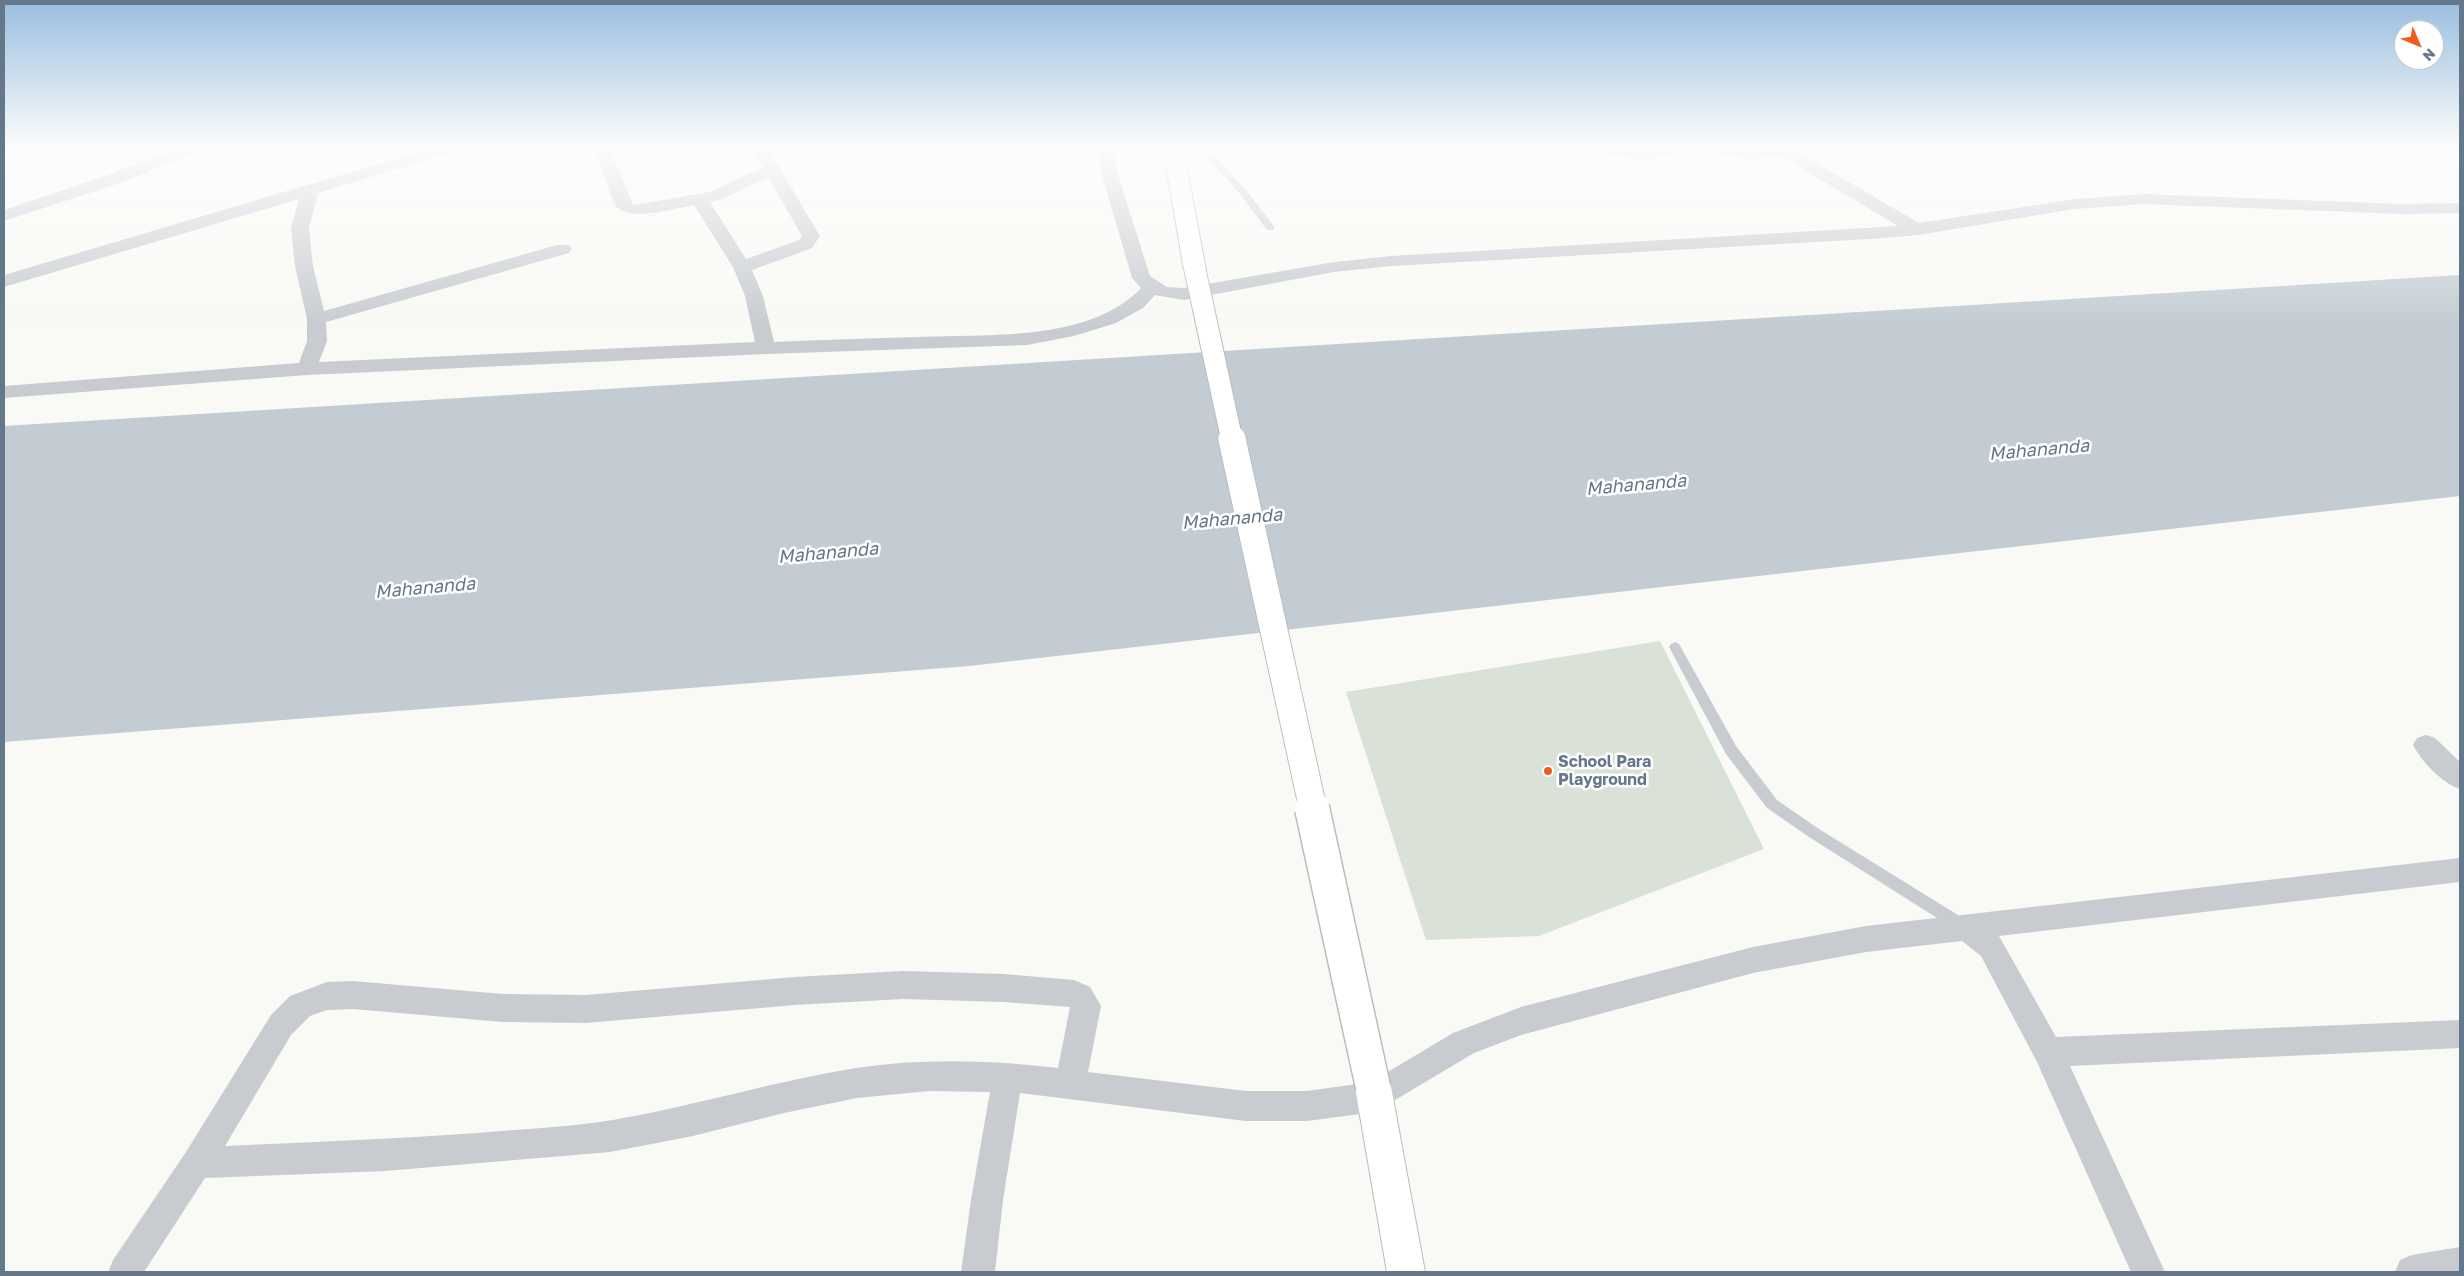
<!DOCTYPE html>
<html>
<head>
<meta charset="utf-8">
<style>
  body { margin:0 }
  #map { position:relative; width:2464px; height:1276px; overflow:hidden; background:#f9f9f6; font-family:"Golos Text",sans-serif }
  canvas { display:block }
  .frame { position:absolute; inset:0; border:5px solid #65778a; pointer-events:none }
  .north { position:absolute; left:2394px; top:20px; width:50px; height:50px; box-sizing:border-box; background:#fff; border:1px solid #c1c9d0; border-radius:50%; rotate:135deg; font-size:14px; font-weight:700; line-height:20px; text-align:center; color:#65778a }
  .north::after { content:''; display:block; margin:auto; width:18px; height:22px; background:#f15c1e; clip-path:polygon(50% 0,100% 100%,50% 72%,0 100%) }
</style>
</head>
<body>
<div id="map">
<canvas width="2464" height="1276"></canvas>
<div class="frame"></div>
<div class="north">N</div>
</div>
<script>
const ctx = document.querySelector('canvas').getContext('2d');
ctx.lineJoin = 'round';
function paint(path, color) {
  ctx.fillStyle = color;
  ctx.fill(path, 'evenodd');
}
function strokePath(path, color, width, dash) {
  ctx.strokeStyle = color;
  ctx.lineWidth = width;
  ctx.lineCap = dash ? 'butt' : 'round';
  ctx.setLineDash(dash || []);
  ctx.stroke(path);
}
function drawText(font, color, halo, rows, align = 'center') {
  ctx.font = font + ' "Golos Text",sans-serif';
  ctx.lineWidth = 5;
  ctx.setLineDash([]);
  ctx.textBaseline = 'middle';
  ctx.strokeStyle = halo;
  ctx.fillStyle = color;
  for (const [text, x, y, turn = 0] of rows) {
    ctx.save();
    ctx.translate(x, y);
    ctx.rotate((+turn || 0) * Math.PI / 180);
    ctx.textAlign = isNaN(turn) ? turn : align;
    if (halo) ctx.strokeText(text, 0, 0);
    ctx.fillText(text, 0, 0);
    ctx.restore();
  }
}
paint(new Path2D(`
  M1660,641L1764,849L1539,936L1426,940L1346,692Z`), '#dae1d7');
paint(new Path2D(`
  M2460,275V496L969,666L4,742V426Z`), '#c2ccd2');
const primary = new Path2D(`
  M1163,148H1183L1206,270L1202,274L1195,276L1188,274L1184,270Z
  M1373,1070L1385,1075L1391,1087L1425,1272H1387L1355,1087L1361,1075Z`);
strokePath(primary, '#b9bdc1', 2);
paint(new Path2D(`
  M1199,148H1208L1246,190L1275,228L1273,230H1267L1240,194Z
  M1675,642L1679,644L1736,746L1777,800L1819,829L1966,920L1968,925L1966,930L1961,932L1956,930L1809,837L1767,808L1726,754L1669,647L1671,644Z`), '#c8ccd0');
paint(new Path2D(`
  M177,148H200L198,151L123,182L4,221V210L111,174Z
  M432,148H457L455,151L318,193L309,228L313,266L324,311L557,245H569L572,249L569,253L326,322L327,341L319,362L755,342L745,296L733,267L694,205C673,208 628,224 614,204L594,148H610L633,205L710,192L763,167L748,148H765L776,162L820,236L812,248L752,270L763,296L774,342C823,340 871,338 919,337C988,334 1090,342 1141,288L1132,278L1102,175L1098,148H1114L1118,175L1150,276L1167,287L1184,288L1334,262L1391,256L1898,226L1783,157L1745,158L1712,153L1704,148H1807L1799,153L1919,223L2075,199L2144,194L2403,204L2460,203V213L2403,214L2144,204L2075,209L1918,235L1870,239L1391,266L1334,272L1184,300L1155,295L1143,308L1116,323L1074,336L1027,345L766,354L307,375L4,398V386L299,363L307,341V319L295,266L291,228L299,199L4,287V275ZM768,177L802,236L799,240L746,259L710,202L720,200Z
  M1600,148H1684C1675,161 1610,162 1600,148Z
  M2426,735L2435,738L2460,762V789C2443,784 2421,761 2413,745L2417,738Z
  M2460,858V882L1999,936L2056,1037L2460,1020V1048L2070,1066L2165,1272H2131L2037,1062L1981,956L1962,941L1866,952L1753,973L1521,1035L1474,1053L1375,1112L1307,1121H1246L1020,1093L1003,1200L995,1272H961L971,1200L990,1092L929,1091L857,1098L784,1113L693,1136L610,1152L385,1171L205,1178L144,1272H108L113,1260L186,1152L271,1015L290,996L327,982L353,981L503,994L586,995L795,977L903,971L1004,974L1074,980L1090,987L1101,1006L1088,1072L1246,1091H1307L1371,1082L1453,1033L1521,1007L1753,947L1866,926ZM903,999L1004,1002L1070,1007L1058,1068C991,1060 923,1058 856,1068C774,1081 695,1106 613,1120C568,1127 523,1129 478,1133C394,1139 309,1142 225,1146L291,1035L310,1016L327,1010L353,1009L503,1022L586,1023L795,1005Z
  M2460,1247V1272H2395L2400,1260L2412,1255Z`), '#c8ccd0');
paint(primary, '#fff');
const primaryBridgeFar2 = new Path2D(`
  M1195,270L1232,440`);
const primaryBridgeFar1 = new Path2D(`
  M1232,439L1313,809`);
const primaryBridge = new Path2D(`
  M1312,808L1373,1087`);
strokePath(primaryBridgeFar2, '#b9bdc1', 23, []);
strokePath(primaryBridgeFar1, '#b9bdc1', 29, []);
strokePath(primaryBridge, '#b9bdc1', 37, []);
strokePath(primaryBridgeFar2, '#fff', 21);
strokePath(primaryBridgeFar1, '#fff', 27);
strokePath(primaryBridge, '#fff', 34);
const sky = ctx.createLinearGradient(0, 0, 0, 327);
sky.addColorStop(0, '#99bedf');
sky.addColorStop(0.45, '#fcfcfb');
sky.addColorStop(1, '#fcfcfb00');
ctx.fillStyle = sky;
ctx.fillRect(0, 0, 2464, 327);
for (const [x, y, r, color] of [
  [1548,771,5,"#f15c1e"]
]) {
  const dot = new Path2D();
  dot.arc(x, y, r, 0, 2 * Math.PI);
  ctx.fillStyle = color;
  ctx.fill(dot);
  strokePath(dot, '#fff', 2);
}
drawText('bold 16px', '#65778a', '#fff', [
  ["School Para",1558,762],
  ["Playground",1558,780]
], 'left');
drawText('italic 18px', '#617985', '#fff', [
  ["Mahananda",2039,450,-5],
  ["Mahananda",1636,485,-5],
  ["Mahananda",1232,519,-5],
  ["Mahananda",828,553,-5],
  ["Mahananda",425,588,-5]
]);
</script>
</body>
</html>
